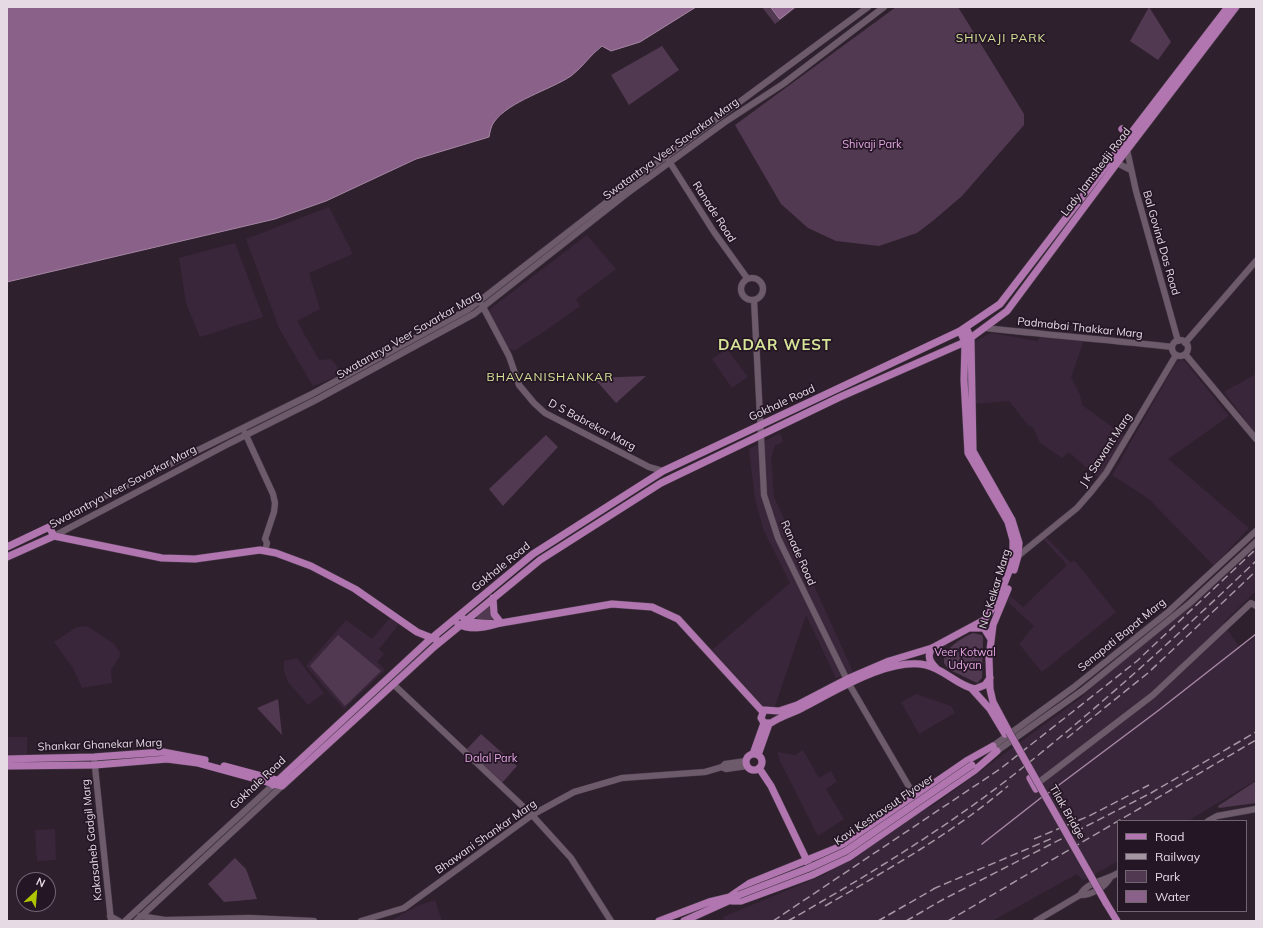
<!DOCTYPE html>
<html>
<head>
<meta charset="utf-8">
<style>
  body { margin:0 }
  #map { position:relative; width:1263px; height:928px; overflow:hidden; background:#2f202e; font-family:Mulish,sans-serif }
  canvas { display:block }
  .frame { position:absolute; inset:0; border:8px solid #e6dbe5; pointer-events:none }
  .legend { position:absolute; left:1117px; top:820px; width:130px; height:92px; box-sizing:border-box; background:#251625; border:1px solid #726572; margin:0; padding:5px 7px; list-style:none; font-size:12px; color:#e6dbe5 }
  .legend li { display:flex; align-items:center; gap:8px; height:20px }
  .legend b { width:20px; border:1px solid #726572 }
  .north { position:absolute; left:16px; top:872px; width:40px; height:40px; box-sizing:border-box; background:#251625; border:1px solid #726572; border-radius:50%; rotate:26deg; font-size:11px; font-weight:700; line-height:16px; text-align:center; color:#e6dbe5 }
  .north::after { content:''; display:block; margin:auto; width:14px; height:18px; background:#b0c501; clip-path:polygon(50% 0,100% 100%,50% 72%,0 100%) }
</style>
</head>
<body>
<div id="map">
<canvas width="1263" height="928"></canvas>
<div class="frame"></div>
<ul class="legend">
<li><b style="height:5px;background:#b175b0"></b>Road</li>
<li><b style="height:5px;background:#a497a3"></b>Railway</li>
<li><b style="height:11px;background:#513951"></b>Park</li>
<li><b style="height:11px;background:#8a6189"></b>Water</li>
</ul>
<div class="north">N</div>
</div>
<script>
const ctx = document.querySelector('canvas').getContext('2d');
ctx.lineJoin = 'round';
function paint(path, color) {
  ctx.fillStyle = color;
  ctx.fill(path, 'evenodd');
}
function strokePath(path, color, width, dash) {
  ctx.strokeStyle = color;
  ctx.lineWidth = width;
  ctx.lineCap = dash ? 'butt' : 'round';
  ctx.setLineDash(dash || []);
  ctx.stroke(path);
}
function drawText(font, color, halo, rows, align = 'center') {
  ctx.font = font + ' Mulish,sans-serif';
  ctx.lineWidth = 3.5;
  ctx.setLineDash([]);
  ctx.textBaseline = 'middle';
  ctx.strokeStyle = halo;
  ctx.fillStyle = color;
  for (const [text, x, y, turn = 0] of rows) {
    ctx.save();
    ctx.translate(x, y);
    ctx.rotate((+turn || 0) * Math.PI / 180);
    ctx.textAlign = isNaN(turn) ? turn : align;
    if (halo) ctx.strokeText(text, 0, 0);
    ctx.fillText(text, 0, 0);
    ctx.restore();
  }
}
paint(new Path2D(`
  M329,207L353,254L309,273L320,309L297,321L319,360L331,359L343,374L313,386L279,328L246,239Z
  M587,235L616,269L576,299L580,306L548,329L514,351L507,347L489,314L490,309Z
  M235,243L263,317L200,337L186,303L179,258Z
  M991,333L1037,341L1041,336L1084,340L1071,377L1080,395L1082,405L1126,437L1099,479L1069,452L1062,458L1040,443L1033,427L1029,426L1009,401L973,404L975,341Z
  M727,349L748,377L732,388L712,359Z
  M1184,360L1229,416L1168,459L1249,528L1214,566L1149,499L1112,475L1177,361Z
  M1256,374V434L1224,392Z
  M780,433L783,442L775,445L771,458L774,497L853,672L836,678L806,615L774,709L764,707L712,650L790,583L764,531L755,499L749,449Z
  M1046,537L1071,563L1074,560L1079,566L1116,612L1042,672L1019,644L1034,626L1008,602L1010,596L1023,607L1067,565L1043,539Z
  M1256,537V591L1223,623L1240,648L1256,637V780L1188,821H1118V861L1083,881L1077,874L992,921H724L723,917L824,875L917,812L933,806L1082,697Z
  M390,618L399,624L379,649L384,654L377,662L385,670L344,709L306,666L346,620L372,639Z
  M87,626L114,644L121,654L111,670L112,683L82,688L73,668L54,642L77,627Z
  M297,658L324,693L308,705L288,682L284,671V661Z
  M916,694L951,706L955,713L919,734L901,702Z
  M7,737H27V757H7Z
  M803,750L819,778L831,771L837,782L826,789L844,819L818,836L779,759L778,752L795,755Z
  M55,829L56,860L37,861L35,830Z
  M435,900L442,921H390L419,905Z`), '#3a263a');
paint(new Path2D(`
  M762,7H797L775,24Z
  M896,7H958L1024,114V125L962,196L934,220L917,233L879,246L836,241L808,228L781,204L735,125Z
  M1149,7L1171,42L1158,60L1130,41Z
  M662,46L679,70L629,105L611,75Z
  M646,376L616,403L594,378Z
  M546,435L558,447L503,506L489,489Z
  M491,605L496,620L477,619V616Z
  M973,633L982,635L983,638L982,678L977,683L948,669L944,663C943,648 962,638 973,633Z
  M338,635L381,671L345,706L310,666Z
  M278,699L282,735L257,708Z
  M481,734L517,766L501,784L465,751Z
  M1256,781V803L1219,808L1218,806Z
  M235,858L246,869L257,899L224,902L208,884Z`), '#513951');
const water = new Path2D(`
  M7,7H696L640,42L611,51L602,46C590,55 583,67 571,76C550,90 509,101 494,122C491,126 490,132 489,137L416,159L326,201L275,219L7,282Z
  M771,7H795L780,19Z`);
paint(water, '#8a6189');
strokePath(water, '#a686a5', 1);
strokePath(new Path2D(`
  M1047,794L1159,710L1256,634
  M982,844L1042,797`), '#a686a5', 1.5);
const secondary = new Path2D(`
  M1127,150L1136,191L1178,341
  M669,161L714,232L747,278
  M1117,163L1131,170
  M741 289a11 11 0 1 1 22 0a11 11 0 1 1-22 0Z
  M754,300L764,495L778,538L849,684L915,797
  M482,305L509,356L519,385L534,403L545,413L649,467L663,471
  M986,328C1048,335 1110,340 1172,347
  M1172 348a8 8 0 1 1 16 0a8 8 0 1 1-16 0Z
  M1185,343L1256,261
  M1185,354L1256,439
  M245,433L273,494L275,503L274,512L265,539L267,543L265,551
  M49,527L105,496L312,394L469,309L657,163L868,7
  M54,536L228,444L316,400L474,314L629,192L725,122L783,84L884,7
  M1018,556L1077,508L1091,492L1106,473L1176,355
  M393,684L532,815L571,858L611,921
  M993,746L1074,687L1168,612L1256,531
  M997,751L1083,690L1190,603L1256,542
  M94,757L111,921
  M722,767L726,769L747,766
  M1034,786L1153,695L1251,603L1256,606
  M1208,821L1217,816L1256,809
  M1080,895C1090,896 1105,887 1110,878
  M110,916L119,921
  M140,916L165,920L250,918L314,921
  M125,921L273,785
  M136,921L282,786
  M361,921L404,908L532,815L574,792L622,778L705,772L722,767L725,764L746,761
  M1036,921L1080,895C1088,881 1105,881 1118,873`);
const primary = new Path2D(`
  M1122,129L1127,134L1128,138
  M966,327L971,339L973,451L1012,520L1019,543L1018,556L1014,570
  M960,331L965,342L964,380L968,453L1008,522L1013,540V556L1010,569L997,602L984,620L932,648L889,661L847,679L797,705L779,711L764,710L761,718L764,723H771C781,716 794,713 804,707C837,690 889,657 926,665C944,669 958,686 975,689L985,685L990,678
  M7,547L49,527L54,536L162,558L195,559L260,550L276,553L311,566L355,589L417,632L437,640
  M7,557L54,536
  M1008,589L993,625L989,658L990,689L993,702L1009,732
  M493,598L494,614L501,623
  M464,619C472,625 486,622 496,624
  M458,624C472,631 487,627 501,623L612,604L652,607L678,619L763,712
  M970,628H984L991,639
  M932,648C927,656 929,661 936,668
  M971,688L990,709L1005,734
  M753,754L764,723
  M746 762a8 8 0 1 1 16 0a8 8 0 1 1-16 0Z
  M758,755L769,724
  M7,759L94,757L163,752L205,760
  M7,766L95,765L167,759L198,763L282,786L434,647L540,560L661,483L840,397L965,342L1007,311L1117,163L1236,7
  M224,766L280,781
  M759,768L771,786L809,865
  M1030,778L1036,789
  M273,785L427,642L533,554L663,471L960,331L1000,304L1228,7
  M731,896L750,883L844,845L968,760L993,746
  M732,901H741L755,896L812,875L849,857L975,770L997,751
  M1106,903L1117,921
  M659,921L709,902L734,896
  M684,921L735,898`);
strokePath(secondary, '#483b48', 7);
strokePath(primary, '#483b48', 8);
strokePath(secondary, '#6d5b6c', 6);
strokePath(primary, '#b175b0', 7);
strokePath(new Path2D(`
  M1067,738L1148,673L1256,571
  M1034,839L1089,816L1149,785
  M933,889L1053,838
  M825,906C890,868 950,835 1008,786
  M773,921L1000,769L1137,661L1256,549
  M788,921C863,878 938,833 1007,780C1094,712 1176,637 1256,561
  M878,921L937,887
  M906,921L944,899L1151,793L1256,732
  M948,921L1256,740`), '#a497a3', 1.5, [8, 4]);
const primaryBridge = new Path2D(`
  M1009,732L1106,903
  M739,895L809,868L846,851L972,765`);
strokePath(primaryBridge, '#483b48', 8, []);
strokePath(primaryBridge, '#b175b0', 7);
drawText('11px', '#e4a6e3', '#251625', [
  ["Shivaji Park",872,145],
  ["Veer Kotwal",965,653],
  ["Udyan",965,666],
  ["Dalal Park",491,759]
]);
drawText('11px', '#e6dbe5', '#251625', [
  ["Swatantrya Veer Savarkar Marg",671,149,-36],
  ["Lady Jamshedji Road",1096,172,-53],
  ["Ranade Road",714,212,57],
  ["Bal Govind Das Road",1161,243,74],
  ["Padmabai Thakkar Marg",1080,328,6],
  ["Swatantrya Veer Savarkar Marg",409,335,-30],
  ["Gokhale Road",782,403,-25],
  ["D S Babrekar Marg",592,425,28],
  ["J K Sawant Marg",1106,450,-57],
  ["Swatantrya Veer Savarkar Marg",123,487,-28],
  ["Ranade Road",798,553,66],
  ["Gokhale Road",501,567,-39],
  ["N C Kelkar Marg",995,589,-73],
  ["Senapati Bapat Marg",1122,635,-39],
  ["Shankar Ghanekar Marg",100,745,-2],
  ["Gokhale Road",258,783,-43],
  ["Kavi Keshavsut Flyover",884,810,-34],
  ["Tilak Bridge",1067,812,60],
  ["Bhawani Shankar Marg",486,837,-35],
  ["Kakasaheb Gadgil Marg",92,840,-96]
]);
ctx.letterSpacing = '1px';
drawText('12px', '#d6e598', '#251625', [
  ["SHIVAJI PARK",1001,38],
  ["BHAVANISHANKAR",550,377]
]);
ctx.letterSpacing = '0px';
ctx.letterSpacing = '1px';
drawText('bold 15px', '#d6e598', '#251625', [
  ["DADAR WEST",775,345]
]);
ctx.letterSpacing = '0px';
</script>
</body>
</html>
